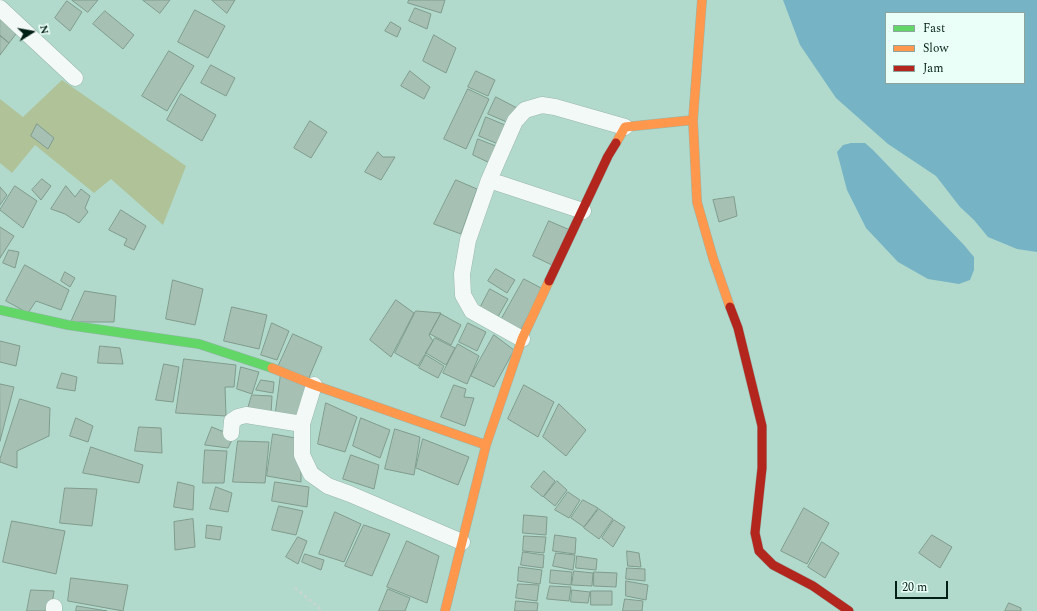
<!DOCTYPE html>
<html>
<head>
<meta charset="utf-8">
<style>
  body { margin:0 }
  #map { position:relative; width:1037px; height:611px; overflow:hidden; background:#b2dacc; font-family:Spectral,serif }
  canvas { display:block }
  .legend { position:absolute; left:885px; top:12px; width:140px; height:72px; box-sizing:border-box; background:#eafff7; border:1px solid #8da59d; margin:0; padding:5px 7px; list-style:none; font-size:12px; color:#021f16 }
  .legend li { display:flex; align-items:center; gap:8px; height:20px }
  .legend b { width:20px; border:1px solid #8da59d }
  .north { position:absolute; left:12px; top:12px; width:40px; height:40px; -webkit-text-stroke:3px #eafff7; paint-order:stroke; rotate:79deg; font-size:11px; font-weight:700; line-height:16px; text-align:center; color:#021f16 }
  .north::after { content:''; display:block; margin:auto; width:14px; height:18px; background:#021f16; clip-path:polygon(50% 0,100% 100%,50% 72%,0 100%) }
  .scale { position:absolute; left:895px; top:581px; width:53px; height:18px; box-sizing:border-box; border:2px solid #021f16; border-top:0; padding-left:5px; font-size:12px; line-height:14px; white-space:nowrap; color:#021f16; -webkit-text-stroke:3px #eafff7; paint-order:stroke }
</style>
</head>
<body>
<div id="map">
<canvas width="1037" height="611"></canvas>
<ul class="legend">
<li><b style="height:5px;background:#63d668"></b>Fast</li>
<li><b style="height:5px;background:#ff974d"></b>Slow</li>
<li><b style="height:5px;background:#b3261e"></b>Jam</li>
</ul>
<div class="north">N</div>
<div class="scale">20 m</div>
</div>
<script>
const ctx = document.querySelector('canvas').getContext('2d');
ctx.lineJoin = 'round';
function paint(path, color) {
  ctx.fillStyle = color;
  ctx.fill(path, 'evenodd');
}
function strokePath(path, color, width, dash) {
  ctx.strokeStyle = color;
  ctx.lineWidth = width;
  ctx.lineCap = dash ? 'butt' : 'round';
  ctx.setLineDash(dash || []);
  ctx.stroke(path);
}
paint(new Path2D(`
  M62,80L186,166L163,225L111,179L94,193L35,145L12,173L0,163V99L23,117Z`), '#afc298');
paint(new Path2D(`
  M783,0H1037V252L1017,249L988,237L974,220L960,207L936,176L888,144L836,98L800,45ZM886,13H1024V83H886Z
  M851,143H865L873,150L964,245L974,257V270L970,280L959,284L928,279L898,262L866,228L847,190L837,152L843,145Z`), '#76b3c5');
const building = new Path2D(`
  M72,0H98L88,12Z
  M143,0H170L160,13Z
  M212,0H235L227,13Z
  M409,0H445L441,13L408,3Z
  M67,1L82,12L70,31L55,18Z
  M415,8L431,14L427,29L409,21Z
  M195,10L225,26L208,58L178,42Z
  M105,11L134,35L123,49L93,24Z
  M0,14L19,30L9,43L0,35Z
  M391,22L401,28L397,37L385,31Z
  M434,35L456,48L446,73L423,61Z
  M0,36L9,43L0,55Z
  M169,51L194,66L167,111L142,96Z
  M211,65L235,78L226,96L201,83Z
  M410,71L430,87L424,99L401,86Z
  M476,71L495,80L488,96L468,87Z
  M468,89L489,99L466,149L444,139Z
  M181,94L216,115L202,141L167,120Z
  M496,97L517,108L509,123L488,114Z
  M486,117L505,125L498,144L479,136Z
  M310,121L327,132L311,158L294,148Z
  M37,124L54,138L48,149L31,136Z
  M478,139L501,148L494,165L473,155Z
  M378,152L383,157H395L381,180L365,172Z
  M42,179L51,186L41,200L32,190Z
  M456,180L477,189L461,234L434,224Z
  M15,186L37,201L23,228L0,210Z
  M66,186L75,197L81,189L90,196L85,208L88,212L79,223L65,214L51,209Z
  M0,187L7,195L0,205Z
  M734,197L737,216L719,222L713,200Z
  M121,210L146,226L134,250L124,245L127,239L109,230Z
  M549,221L570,230L554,266L533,256Z
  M0,227L14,236L0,258Z
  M9,250L19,252L15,268L3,263Z
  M25,265L69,290L61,310L36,301L28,313L6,301Z
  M496,269L515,280L507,293L488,281Z
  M65,272L75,278L70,287L61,281Z
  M524,279L543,289L520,331L501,320Z
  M173,280L203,289L195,325L166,319Z
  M490,289L508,299L495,322L478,312Z
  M85,291L116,296L114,322H71Z
  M396,300L414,313L391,357L370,340Z
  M232,307L267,315L259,349L224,341Z
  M416,311L441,313L429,335L433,341L418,366L395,353Z
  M441,314L461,325L451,345L430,334Z
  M272,323L289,331L277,360L261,355Z
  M468,323L486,332L477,351L459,342Z
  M293,334L322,347L308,380L278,367Z
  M494,335L514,350L494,387L471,376Z
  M435,338L455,348L446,365L426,353Z
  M0,341L20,346L16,366L0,362Z
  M458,344L479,356L467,384L443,373Z
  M100,346L120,348L123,364L98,363Z
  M426,355L444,366L438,378L419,368Z
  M184,359L236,365L234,387H225L226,416L176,413Z
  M164,364L179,367L173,402L156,400Z
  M241,367L259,372L252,394L237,389Z
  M62,373L77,377L75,391L57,388Z
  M281,374L307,383L303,418H275Z
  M261,380L274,382L273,393L256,390Z
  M0,384L14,387L0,441Z
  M454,385L466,389L464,397L474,398L465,426L441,417Z
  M524,385L554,402L538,437L508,419Z
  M252,395L272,396L271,415L247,412Z
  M20,399L50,408L49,436L17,451V468L0,462V459Z
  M326,403L357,417L345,452L318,444Z
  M559,404L586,430L566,456L543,437Z
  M76,418L93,426L88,442L70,436Z
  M361,418L390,430L380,458L353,446Z
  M139,427L161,428L162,453L135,451Z
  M212,427L234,436L228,448L205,445Z
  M395,429L420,437L414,475L385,469Z
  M273,434L301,439V482L267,476Z
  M423,439L469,457L458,485L416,468Z
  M238,441L269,442L265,483L233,482Z
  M91,447L143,465L139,483L83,473Z
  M205,450L227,451L224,483H203Z
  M351,455L379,465L374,489L343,479Z
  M544,471L555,481L543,497L531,487Z
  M557,481L567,490L555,506L544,497Z
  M178,482L194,486L193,510L174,507Z
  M275,482L309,487L307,507L272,501Z
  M216,487L232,493L228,512L210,509Z
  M65,488L97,489L92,526L60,523Z
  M568,492L580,500L569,518L555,510Z
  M583,500L598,508L584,527L571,518Z
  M279,506L303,511L296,535L272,530Z
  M804,508L829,523L807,564L781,551Z
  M599,509L613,519L599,539L584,528Z
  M335,512L361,524L344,562L319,554Z
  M524,515L547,517L546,535L523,533Z
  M193,519L195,547L175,550L174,522Z
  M614,520L625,527L613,547L602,538Z
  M12,521L65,531L56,574L3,562Z
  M207,525L222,527L220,540L206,538Z
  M364,525L390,534L372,576L345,566Z
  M555,535L576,538L575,554L553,551Z
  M932,535L952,547L940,568L919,553Z
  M524,536L546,537L544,553L523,551Z
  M298,537L307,541L298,564L286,557Z
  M407,541L439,556L427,603L387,587Z
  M822,542L839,553L825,578L808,567Z
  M627,551L639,553L641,567L628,566Z
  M523,552L544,555L543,568L521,565Z
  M556,553L575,555L573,570L553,566Z
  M305,554L324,560L321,570L302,562Z
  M577,556L597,559L596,570L576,568Z
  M519,567L542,570L540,584L518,581Z
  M627,568L645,569V581L626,579Z
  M551,570L572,572L571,585L550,583Z
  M574,571L593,573L592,586L572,585Z
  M594,572L617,573L616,587L594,586Z
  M71,578L128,585L123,611L68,601Z
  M626,581L648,585L646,600L626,596Z
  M518,584L539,585L537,601L516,598Z
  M550,586L571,587L569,601L547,599Z
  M388,589L410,598L405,611H379Z
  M31,590L54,591L51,611H27Z
  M572,590L590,592L588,603L571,602Z
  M591,591H612V605H591Z
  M625,599L643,601L642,611H623Z
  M516,601L538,603L537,611H515Z
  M1009,603L1021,608V611H1005Z
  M77,606L107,611H76Z`);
paint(building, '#a6c1b3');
strokePath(building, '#7f9b8d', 1);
const street = new Path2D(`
  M0,8L75,78
  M489,180L583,211
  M522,339L472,311L463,295L462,274L468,240L489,180L515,121L525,110L542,105L555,107L625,127
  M314,385L302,424V455L311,474L328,486L350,494L462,542
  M231,433L232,421L238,417L246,415L302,424
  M54,611V607`);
const fast = new Path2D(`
  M0,310L68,325L199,344L272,368`);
const slow = new Path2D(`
  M702,0L693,120L697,202L713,258L730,307
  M616,143L625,127L693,120
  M272,368L314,385L486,445
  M445,611L486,445L522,339L549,281`);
const jam = new Path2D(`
  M549,281L608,156L616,143
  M730,307L738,328L762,426V468L755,533L759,551L773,565L813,586L849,611`);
strokePath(street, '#97b7ac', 17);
strokePath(fast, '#97b7ac', 10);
strokePath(slow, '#97b7ac', 10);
strokePath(jam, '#97b7ac', 10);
strokePath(new Path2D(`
  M295,588L323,611`), '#c8d6d1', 2.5, [3, 3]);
strokePath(street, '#f3f9f7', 16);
strokePath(fast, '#63d668', 9);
strokePath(slow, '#ff974d', 9);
strokePath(jam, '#b3261e', 9);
</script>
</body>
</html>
